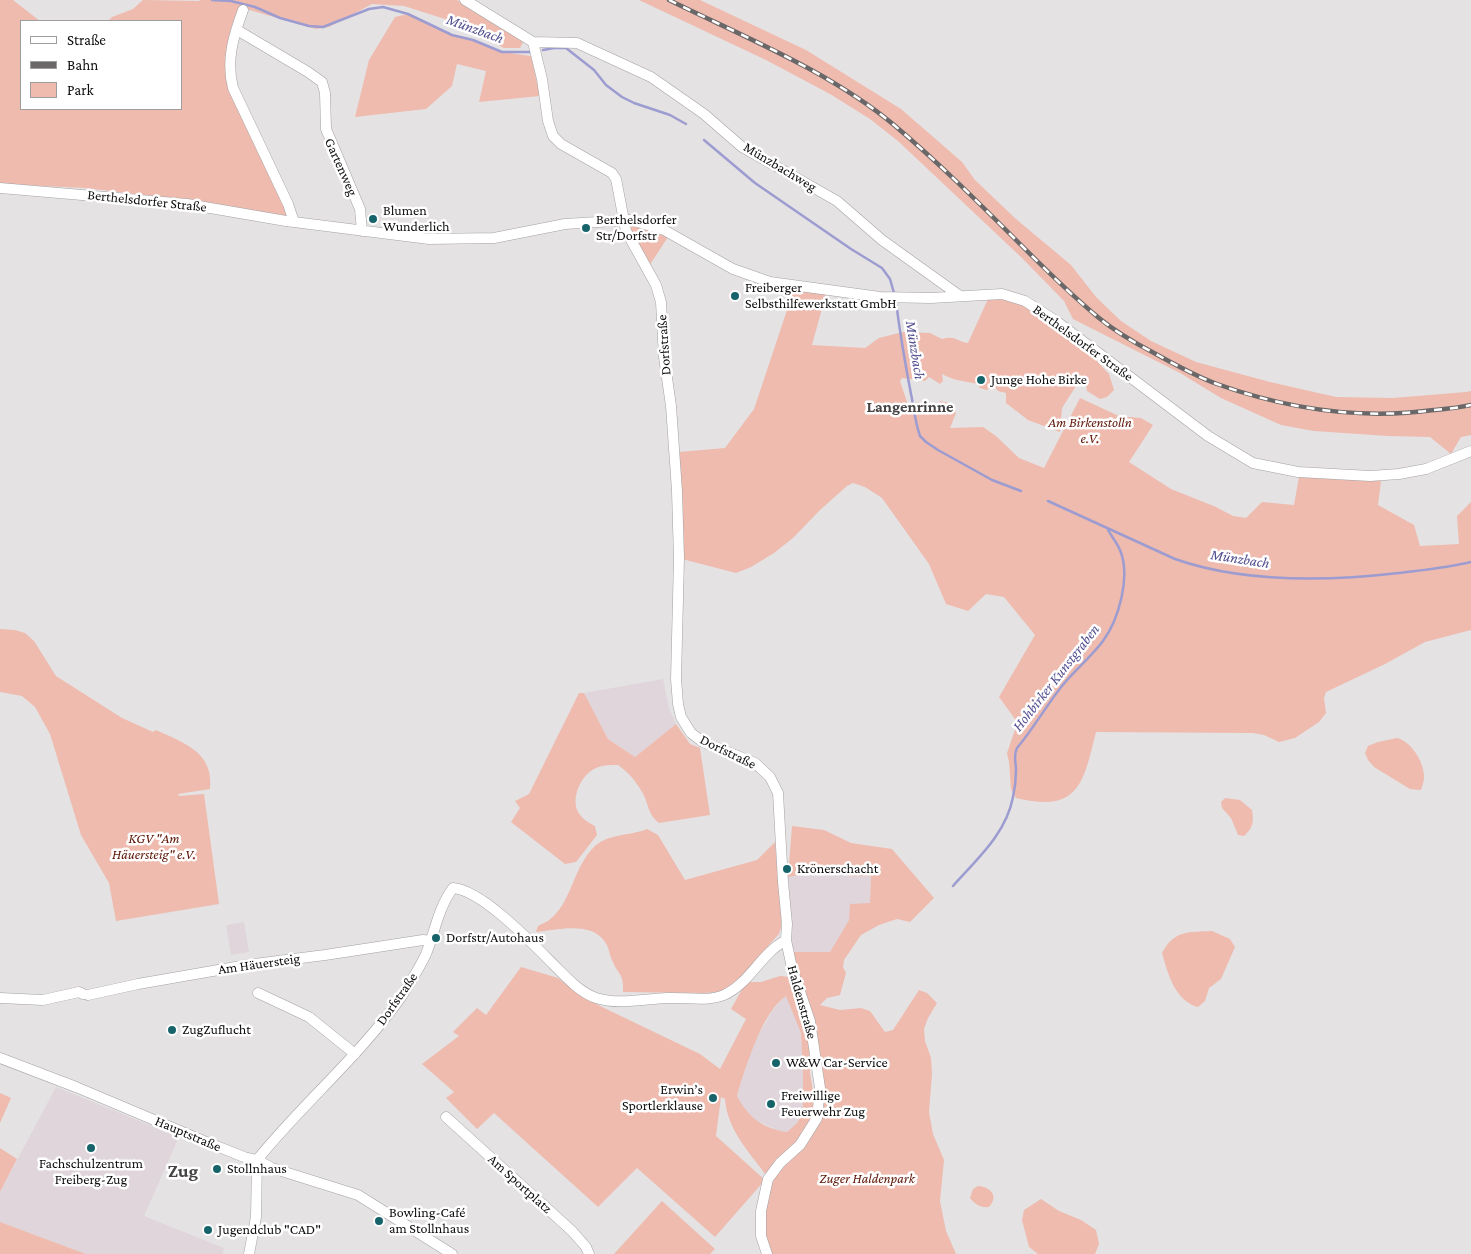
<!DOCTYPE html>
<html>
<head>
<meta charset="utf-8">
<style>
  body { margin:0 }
  #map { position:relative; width:1471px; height:1254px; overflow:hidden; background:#e5e2e4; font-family:"Crimson Pro",serif }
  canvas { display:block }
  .legend { position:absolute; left:20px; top:20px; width:162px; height:90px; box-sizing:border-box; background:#fff; border:1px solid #9f9e9e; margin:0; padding:6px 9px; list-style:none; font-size:15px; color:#0e0d0d }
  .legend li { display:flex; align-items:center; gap:10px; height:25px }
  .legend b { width:25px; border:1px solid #9f9e9e }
</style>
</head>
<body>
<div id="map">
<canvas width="1471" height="1254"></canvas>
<ul class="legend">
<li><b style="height:6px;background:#fff"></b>Straße</li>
<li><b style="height:6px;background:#696768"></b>Bahn</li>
<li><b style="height:14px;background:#eebbae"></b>Park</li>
</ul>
</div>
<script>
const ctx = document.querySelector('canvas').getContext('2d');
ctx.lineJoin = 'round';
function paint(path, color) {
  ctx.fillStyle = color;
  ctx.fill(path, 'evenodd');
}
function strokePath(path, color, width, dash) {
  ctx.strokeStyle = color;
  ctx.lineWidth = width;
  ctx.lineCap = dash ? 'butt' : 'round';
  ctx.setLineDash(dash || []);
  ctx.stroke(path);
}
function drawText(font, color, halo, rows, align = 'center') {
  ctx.font = font + ' "Crimson Pro",serif';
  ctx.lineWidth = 5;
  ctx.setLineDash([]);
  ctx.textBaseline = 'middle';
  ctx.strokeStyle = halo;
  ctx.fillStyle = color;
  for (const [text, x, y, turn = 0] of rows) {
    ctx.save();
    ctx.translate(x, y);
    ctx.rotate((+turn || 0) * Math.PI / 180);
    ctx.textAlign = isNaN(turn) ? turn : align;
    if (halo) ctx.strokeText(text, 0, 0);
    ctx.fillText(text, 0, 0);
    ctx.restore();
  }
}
paint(new Path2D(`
  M663,679L669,708L676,724L635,757L608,739L584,693Z
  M850,866L848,875L871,876L870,903L849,920L830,952H792L788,877Z
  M244,922L249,952L231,955L226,925Z
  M787,995L801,1033L803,1076V1112L797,1123L787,1132L777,1130L755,1120L745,1111L737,1096L748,1061L755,1042L772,1011L782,999Z
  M56,1087L179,1137L144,1216L224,1248L222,1254H86L0,1222V1192Z`), '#dfd5db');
paint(new Path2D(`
  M0,0H13L40,21H21V109H181V21H108L112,17L133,9L143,0L199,1L200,0H457L523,42L520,48H504L445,19L404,6L372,4L329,27L316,29L239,7L231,28L226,61L230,89L288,216L176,199L85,188L0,184Z
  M639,0H700L806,50L901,109L962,162L975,180L1016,219L1071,265L1096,297L1121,321L1151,341L1196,362L1270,382L1336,397L1393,398L1466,392L1471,391V435L1461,437L1451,454L1430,437L1388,436L1314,431L1281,425L1221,398L1180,373L1073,319L1064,301L1022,258L898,141L870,119L830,94L766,60Z
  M408,14L452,35L473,40L489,47L502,52L531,56L540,96L479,102L486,71L457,64L452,86L426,109L355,117L369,60L395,17Z
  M632,226L658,233L668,237L649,266L629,228Z
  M794,289L826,294L812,345L865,348L879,338L903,332L930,333L942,339C955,335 956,341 968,343L988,299H1005L1028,308L1094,358L1109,374L1114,390L1107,397L1100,399L1087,391L1086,383L1082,381L1076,386L1062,408L1060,432L1028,420L1006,403V393L998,391L995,387L986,390L980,388L978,384C965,381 954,381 942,374L943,381L940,384L929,377L925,381L902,378L900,381L908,405L919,402L938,405L940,401L953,404L956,413L950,428L983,427L996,436L1019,458L1044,468L1080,398L1119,416L1141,418L1153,425L1129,462L1171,489L1216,507L1233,516L1246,518L1262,502L1294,505L1299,477L1381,481L1378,505L1414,525L1420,546L1459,544L1457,516L1471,502V630L1425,642L1385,664L1326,692L1324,698L1326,713L1319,722L1295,738L1279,742L1264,735L1253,733L1096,732C1083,784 1079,813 1016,798L1011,789L1009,762L1007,753L1017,724L1015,719L999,697L1035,635L1004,597L986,594L968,611L946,604L929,564L882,498L865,487L853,483L847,486L820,510L793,538L774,553L751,567L736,573L682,559L679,452L725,448L754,409Z
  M0,629L15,630L25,633L34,641L56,676L122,718L153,732L156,730C184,743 214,752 210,789L178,794L179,796L204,794L219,904L116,921L109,883L81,835L50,734L35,707L22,696L0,692Z
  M579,693H584L608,739L635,757L676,724L690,744L700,748L710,815L659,823C647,814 649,803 642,792C636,781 628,772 618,765C610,765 601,765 594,769C579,777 568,804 582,817C585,821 591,824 595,826L597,835L576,862L565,864L511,822L520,808L515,801L529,794Z
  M1397,738C1411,741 1425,763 1424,778C1424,782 1422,786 1421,790L1410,789L1374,767L1368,760L1365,753L1368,746L1378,742Z
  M1225,798L1240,800L1252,810C1254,822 1253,828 1244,836L1238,835L1231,818L1222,808L1221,802Z
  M792,826L824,830L851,843L892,849L934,898L910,922L897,919L879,925L861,935L844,960L843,967L846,973L840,995L827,998L820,1005L840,1010L861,1008L870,1011L885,1032L893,1030L919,990L927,993L937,1003L928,1018L924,1029L925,1041L931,1058L932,1074L929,1112L933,1134L944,1160L940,1201L946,1231L956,1254H772L766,1236L764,1211L770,1189L780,1164L818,1119L822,1088L792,952H830L849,920L850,904L870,903L871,876H848L849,866L788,877Z
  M647,829L658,835L685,880L757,860L775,842L781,915V928L779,934L768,946L769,948L741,977L721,992L703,993L623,992C624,973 618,975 612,960C609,954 609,947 605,942C591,921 557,930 536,932L538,926C541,924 545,923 548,921C572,904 573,866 595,846C610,833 631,836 647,829Z
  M1212,931L1230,939L1235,947L1221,979L1209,988L1205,1001L1198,1007C1175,1001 1168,974 1162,953C1174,930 1189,932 1212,931Z
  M521,967L558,978L573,990L600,1006L700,1054L720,1069L746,1019L731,1009L746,982H761L780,976L790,977L808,1022L810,1073L815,1103L811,1118L798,1143L766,1175C749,1152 727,1129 725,1099L721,1097L716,1136L765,1180L715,1237L637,1168L598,1207L494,1113L477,1129L446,1098L454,1092L422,1064L459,1036L453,1032L477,1008L486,1015ZM786,996L801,1033L803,1076V1112L797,1123L787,1132C762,1128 749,1118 737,1096C745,1069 762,1012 786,996Z
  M0,1093L11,1098L0,1123Z
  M0,1148L17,1159L0,1192Z
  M978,1186C991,1187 999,1196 989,1207C980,1208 975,1204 970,1198L973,1189Z
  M1041,1199L1059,1211L1081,1220L1096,1230L1099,1244L1095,1254H1038L1029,1247L1022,1220L1024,1210Z
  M662,1201L715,1249L710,1254H614Z
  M0,1222L86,1254H0Z`), '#eebbae');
strokePath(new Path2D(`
  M212,0L231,1L255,7L280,18L309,26L323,27L369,9L383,7L408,14L452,35L473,40L502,52H532
  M543,50L554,48H566L594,70L606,85L622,97L634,103L670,115L686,124
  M704,140L755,183L851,249L882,268L890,279L894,293
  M896,302C900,333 905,363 911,394C914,408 915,422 920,436L926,442L938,450L992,480L1021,491
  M1048,501L1175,559C1243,583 1329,581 1399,573C1423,570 1447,568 1471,562
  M953,886C977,859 1006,834 1013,797C1015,788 1016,779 1016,770C1016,762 1013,756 1017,748C1033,729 1046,706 1062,686C1075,670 1091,657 1103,641C1119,619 1131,576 1120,550C1117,543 1112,537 1108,530`), '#9d9cd1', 2.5);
const minor = new Path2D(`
  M465,0L533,42L542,79L548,121L553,136L561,144L612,173L616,179L626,231L656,285L661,302L664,357L671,406L677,491L679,558L676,679L678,704L681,717L691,733L703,742L755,763L770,777L778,793L783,882L787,924L786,940L792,968L810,1021L820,1088L817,1118L800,1145L780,1163L768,1179L761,1211V1236L767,1254
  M243,10C233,37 226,61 233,88L288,204L294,222
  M237,30L308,72L322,82L325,93L326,129L360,209L362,231
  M533,42L577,43L651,77L704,114L742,147L837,201L882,240L960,296
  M0,188L187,204L286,221L429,239L494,238L565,224L631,220L664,230L733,269L770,282L880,297L931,298L1002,294L1025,301L1056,321L1208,436L1253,463L1298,472L1370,476L1399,474L1426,469L1471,451
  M258,993L309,1017L355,1054
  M88,995L138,984L247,965L325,955L423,940L431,941
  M0,998L43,1000L79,992L83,994
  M0,1058L76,1087L204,1141L244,1157L257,1160L272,1168L358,1195L452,1254
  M446,1117L572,1231L586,1247L589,1254
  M257,1160C302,1104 359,1057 401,997C410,983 419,969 426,954C435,932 438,908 453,888C482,890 533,944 554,965C566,977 579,992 596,998C618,1005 644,999 667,998C685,997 707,1002 724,995C744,986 755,966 771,951C775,947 781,943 786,940
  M249,1254L256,1217L257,1160`);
strokePath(minor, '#a4a1a3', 11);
strokePath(minor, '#fff', 10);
const rail = new Path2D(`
  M669,0C744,37 829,71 894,125C938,162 979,203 1020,244C1046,270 1071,295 1099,318C1116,332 1135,343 1154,353C1174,364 1195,376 1217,384C1287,409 1360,420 1434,410C1446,409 1459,408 1471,405`);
strokePath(rail, '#696768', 4.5);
strokePath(rail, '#fff', 2.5, [8]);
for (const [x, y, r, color] of [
  [373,219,5,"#16646a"],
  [586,228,5,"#16646a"],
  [735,296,5,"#16646a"],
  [981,380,5,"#16646a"],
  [787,869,5,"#16646a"],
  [436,938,5,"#16646a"],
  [172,1030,5,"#16646a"],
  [776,1063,5,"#16646a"],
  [713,1098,5,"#16646a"],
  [771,1104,5,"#16646a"],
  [91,1148,5,"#16646a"],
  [217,1169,5,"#16646a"],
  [379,1221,5,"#16646a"],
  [208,1230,5,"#16646a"]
]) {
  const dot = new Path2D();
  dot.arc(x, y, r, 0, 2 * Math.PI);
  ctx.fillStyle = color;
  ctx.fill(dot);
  strokePath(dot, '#fff', 2);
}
drawText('14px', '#0e0d0d', '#fff', [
  ["Gartenweg",341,167,66],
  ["Münzbachweg",780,167,31],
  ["Berthelsdorfer Straße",147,201,6],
  ["Berthelsdorfer Straße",1083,343,36],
  ["Dorfstraße",664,345,-94],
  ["Dorfstraße",728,752,26],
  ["Am Häuersteig",259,964,-8],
  ["Dorfstraße",397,999,-55],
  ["Haldenstraße",802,1002,74],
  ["Hauptstraße",188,1134,23],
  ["Am Sportplatz",520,1184,42]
]);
drawText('14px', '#0e0d0d', '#fff', [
  ["Blumen",383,211],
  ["Wunderlich",383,227],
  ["Berthelsdorfer",596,220],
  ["Str/Dorfstr",596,236],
  ["Freiberger",745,288],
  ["Selbsthilfewerkstatt GmbH",745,304],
  ["Junge Hohe Birke",991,380],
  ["Krönerschacht",797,869],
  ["Dorfstr/Autohaus",446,938],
  ["ZugZuflucht",182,1030],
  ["W&W Car-Service",786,1063],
  ["Erwin’s",703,1090,"right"],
  ["Sportlerklause",703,1106,"right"],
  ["Freiwillige",781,1096],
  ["Feuerwehr Zug",781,1112],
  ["Fachschulzentrum",91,1164,"center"],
  ["Freiberg-Zug",91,1180,"center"],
  ["Stollnhaus",227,1169],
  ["Bowling-Café",389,1213],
  ["am Stollnhaus",389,1229],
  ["Jugendclub \"CAD\"",218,1230]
], 'left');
drawText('italic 14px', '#5e1606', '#fff', [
  ["Am Birkenstolln",1090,423],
  ["e.V.",1090,439],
  ["KGV \"Am",154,839],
  ["Häuersteig\" e.V.",154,855],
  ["Zuger Haldenpark",867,1179]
]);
drawText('italic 15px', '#524e90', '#fff', [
  ["Münzbach",475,29,20],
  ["Münzbach",915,350,81],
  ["Münzbach",1240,559,9],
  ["Hohbirker Kunstgraben",1056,678,-52]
]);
drawText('bold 16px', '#454344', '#fff', [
  ["Langenrinne",910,407]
]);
drawText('bold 19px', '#454344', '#fff', [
  ["Zug",183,1171]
]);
</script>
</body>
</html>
